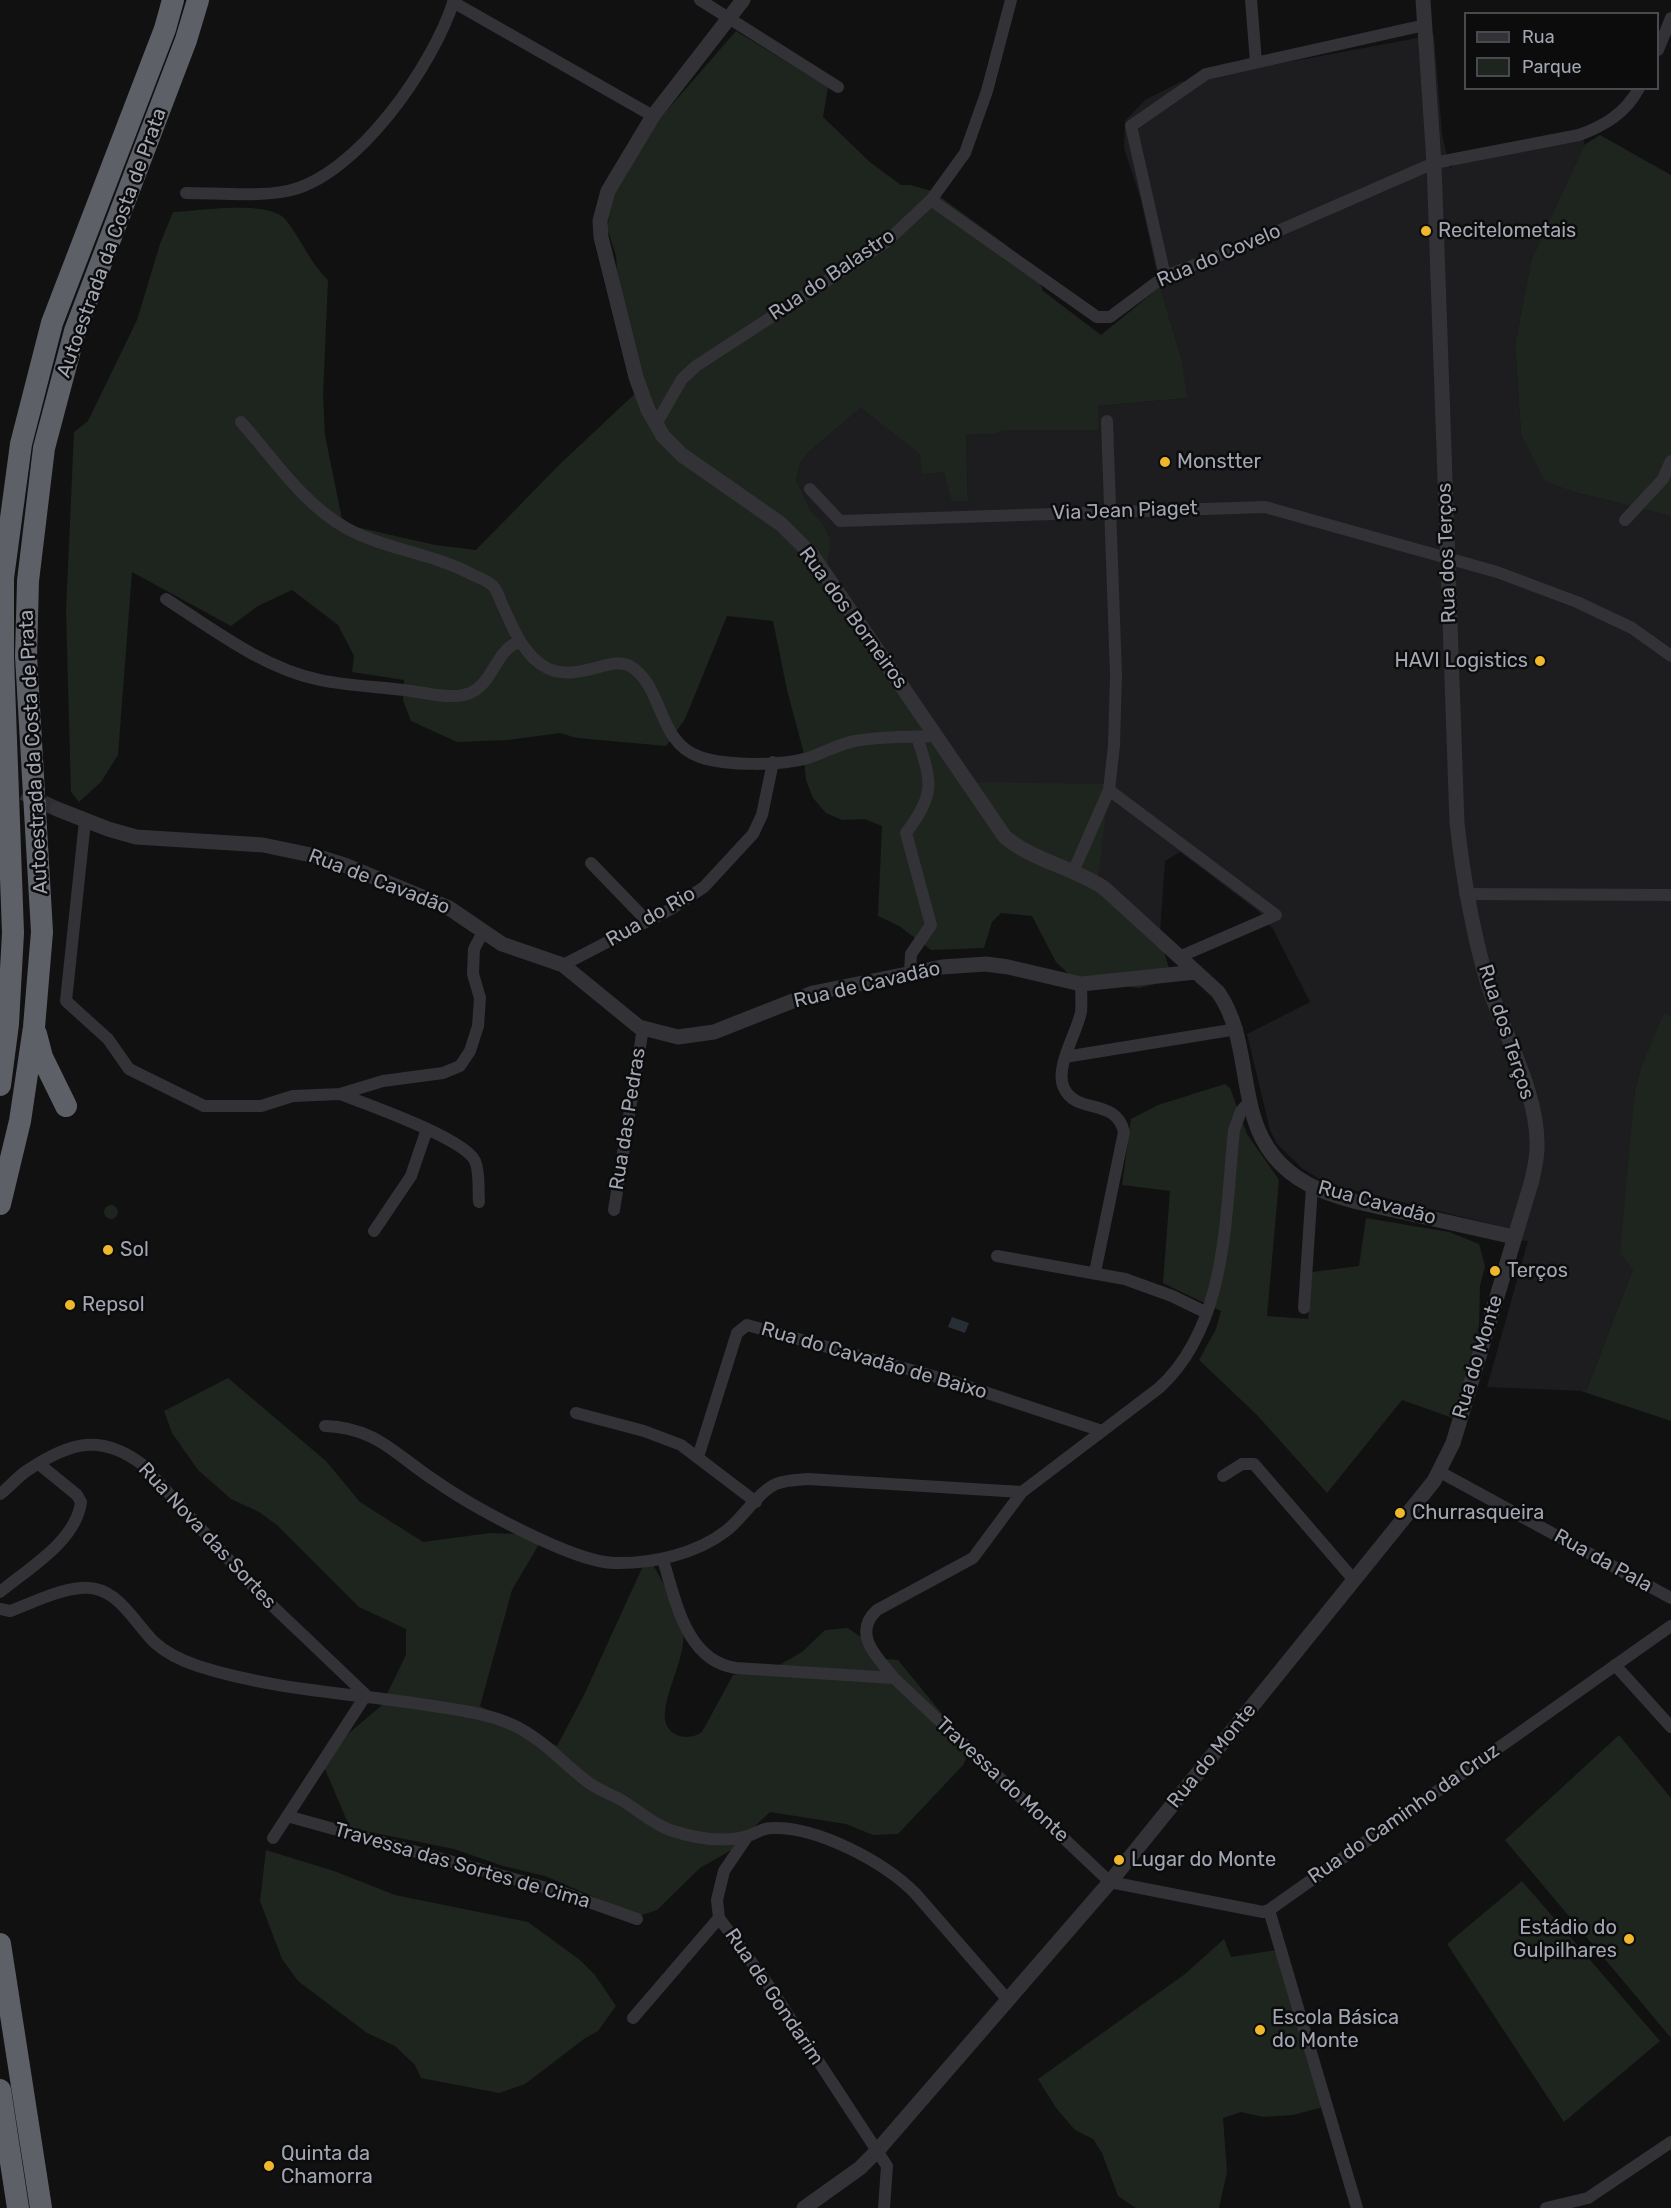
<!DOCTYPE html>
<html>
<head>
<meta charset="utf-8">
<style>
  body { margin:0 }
  #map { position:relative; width:1671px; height:2208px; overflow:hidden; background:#111112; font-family:Rubik,sans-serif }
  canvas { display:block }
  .legend { position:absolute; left:1464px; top:12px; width:195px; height:78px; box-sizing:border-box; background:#0c0c0d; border:2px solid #484a4f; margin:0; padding:8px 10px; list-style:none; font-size:18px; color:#a2a6b3 }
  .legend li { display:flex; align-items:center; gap:12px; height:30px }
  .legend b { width:30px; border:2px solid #484a4f }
</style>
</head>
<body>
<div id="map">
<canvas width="1671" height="2208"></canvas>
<ul class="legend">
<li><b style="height:8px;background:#323237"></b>Rua</li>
<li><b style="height:16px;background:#1d251e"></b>Parque</li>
</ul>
</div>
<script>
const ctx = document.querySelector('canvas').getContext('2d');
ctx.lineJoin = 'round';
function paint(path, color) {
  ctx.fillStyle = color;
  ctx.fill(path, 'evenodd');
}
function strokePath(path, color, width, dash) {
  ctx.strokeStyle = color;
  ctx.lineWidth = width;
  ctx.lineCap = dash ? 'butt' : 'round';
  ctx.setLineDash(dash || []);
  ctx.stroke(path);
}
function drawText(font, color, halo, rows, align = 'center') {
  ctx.font = font + ' Rubik,sans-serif';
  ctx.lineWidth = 5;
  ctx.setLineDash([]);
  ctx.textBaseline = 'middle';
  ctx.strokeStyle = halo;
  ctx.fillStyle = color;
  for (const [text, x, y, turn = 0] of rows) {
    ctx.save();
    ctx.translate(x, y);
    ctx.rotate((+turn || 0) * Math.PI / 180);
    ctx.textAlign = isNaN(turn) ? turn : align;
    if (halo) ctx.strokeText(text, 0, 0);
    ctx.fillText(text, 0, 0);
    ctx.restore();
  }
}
paint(new Path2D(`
  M1434,35L1442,134L1450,168L1457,163L1584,140V145L1531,261L1515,345L1521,434L1574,492L1671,516V1016L1664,1014L1641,1067L1635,1089L1632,1149L1633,1269L1586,1391L1487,1387L1528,1241L1492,1238L1495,1225L1328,1184L1303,1169L1277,1144L1270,1130L1247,1034L1310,1002L1273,929L1258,911L1180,852L1165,861L1160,932L1155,935L1009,784L962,782L825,582L831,540L822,522L811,511L796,480L801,461L810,451L861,408L944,472L968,501L966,435L995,434L1003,430H1097L1098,406L1186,398L1182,361L1160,287L1140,197L1124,148L1125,121L1145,100L1180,82Z`), '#1d1d1f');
paint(new Path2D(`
  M736,31L828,87L823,117L871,163L901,185H910L932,191L1005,244L1035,272L1043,291L1101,335L1160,287L1182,361L1187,398L1098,406V430H1004L995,434L966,435L968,501H952L944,472L922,474L920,454L861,408L810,451L801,461L796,480L811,511L822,522L831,540L825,583L962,782L1109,784L1098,879L1163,949L1169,968L1164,982L1139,988L1075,980L1056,962L1032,916L1001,913L992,922L984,948L931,950L899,926L878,916L882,826L864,819L842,820L826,813L813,798L806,780L803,750L787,690L773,621L727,616L685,719L666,746L577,738L560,733L508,740L457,742L411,721L403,700L404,680L352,672L354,656L338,625L292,590L258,606L231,626L132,572L118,755L101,782L79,802L71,792L66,611L74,432L88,421L137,320L160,244L173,212C199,211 269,199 286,220C301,239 310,263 328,280L323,395L325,435L343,524L435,545L476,550L560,464L641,388L618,285L616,256L607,227L615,191L642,139Z
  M1600,135L1671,175V516L1574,492L1545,481L1521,434L1515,345L1531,261L1584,145Z
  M1664,1013L1671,1016V1421L1581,1391H1586L1633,1269L1620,1253L1635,1089L1641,1067Z
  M1225,1084L1230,1088L1247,1134L1279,1180L1267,1316L1308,1319L1312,1272L1359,1266L1366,1218L1449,1232L1479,1244L1485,1266L1480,1286L1479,1325L1470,1370L1453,1418L1402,1400L1327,1493L1257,1415L1199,1360L1216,1329L1221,1311L1163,1283L1170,1191L1122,1185L1131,1119L1158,1105Z
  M104 1212a7 7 0 1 1 14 0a7 7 0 1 1-14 0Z
  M228,1378L326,1461L360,1502L423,1542L490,1533L542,1535V1539L512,1590L480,1706L557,1746L584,1695L648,1555C656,1571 680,1611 683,1626C687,1657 668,1683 665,1712C662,1735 686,1743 702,1732L733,1675L776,1667L802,1652L825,1630L848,1628L862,1638L875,1658L898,1660L970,1748L964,1764L898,1834L873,1835L846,1824L770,1812L753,1828L742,1844L700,1868L657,1910L639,1916L545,1876L503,1866L454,1849L350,1828L322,1762L349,1733L381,1706L406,1655V1629L359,1607L277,1525L259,1512L231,1499L198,1470L172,1433L164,1411Z
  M1619,1735L1671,1798V2038L1505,1840Z
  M266,1850L334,1871L395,1895L528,1922L580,1960L595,1975L616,2006L598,2031L584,2039L525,2084L499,2093L421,2078L415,2065L395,2046L367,2033L298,1981L282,1959L260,1901Z
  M1522,1881L1660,2041L1564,2122L1447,1944Z
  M1224,1939L1231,1957L1277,1950L1323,2107L1293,2115L1263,2117L1241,2112L1223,2118L1227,2172L1219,2208H1136L1118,2196L1102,2153L1093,2139L1075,2130L1056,2108L1038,2079L1185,1974Z`), '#1d251e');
paint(new Path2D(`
  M952,1317L969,1323L965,1333L948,1327Z`), '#282e35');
strokePath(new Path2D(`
  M2,783L57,809`), '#2e2f32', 15, [15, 8]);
strokePath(new Path2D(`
  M700,0L838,87
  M1251,0L1256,62
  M453,2L653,116
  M1658,50L1671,18
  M186,193C215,193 259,197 287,191C357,177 434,64 454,0
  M931,200L1097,317H1110L1165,276L1239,248L1434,163L1579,135C1604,126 1626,113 1639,88
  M1165,276L1131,126L1206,74L1425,25
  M241,422C273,458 303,504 346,528C386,550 433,553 473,575C479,578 489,581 493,586C497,590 499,597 501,602C512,625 522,655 547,668C577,683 612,655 630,666C664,686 657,743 700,757C726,766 781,766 808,758C823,753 839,744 855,741C882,736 910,737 937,736
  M656,424L682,379L696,366L885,243L931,200L965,153L987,91L1011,0
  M810,489L840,521L1265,507L1497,572L1577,602L1632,628L1671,656
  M1625,520L1663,479L1671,461
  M166,599C214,630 263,668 320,680C349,686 381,687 411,691C427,693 454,700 470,693C493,684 496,649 519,642
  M1109,790L1276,915L1179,957
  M85,821L66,1001L108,1039L129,1069L204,1106H261L293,1096L340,1094L383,1081L443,1073L460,1066L470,1051L478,1026L480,998L473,974L474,949L483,932
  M591,863L647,921
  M1073,872L1109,790L1114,745L1116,675L1107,421
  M1465,894L1671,895
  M563,965L671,909L704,887L753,834L762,815L773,762
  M910,973L911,954L931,925L906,833C936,792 932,783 917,737
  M1081,984C1081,993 1082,1003 1081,1012C1077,1033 1054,1068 1064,1088C1076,1115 1116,1097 1124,1132L1095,1272
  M1065,1057L1237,1029
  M340,1094C366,1104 464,1138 475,1161C480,1172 478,1190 479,1202
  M1249,1102L1241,1111L1234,1130C1225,1216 1228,1325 1159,1388L1022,1492L973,1558L877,1610C851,1634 878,1658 894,1678L1110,1882L1263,1912L1269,1910L1671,1626
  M614,1210L643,1028
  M374,1231L411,1176L427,1129
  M997,1256L1125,1279L1172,1296L1207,1313
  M1304,1308L1312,1187
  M576,1413L644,1431L681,1445L756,1502
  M325,1426C378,1428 395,1455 437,1482C473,1507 573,1562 614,1563C652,1564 696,1554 726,1531C742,1519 759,1491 776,1484C786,1480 797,1480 808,1479L1022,1492
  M698,1457L737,1333L747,1325L951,1381L1102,1431
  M1440,1472L1671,1598
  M1223,1476L1242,1464H1254L1354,1580
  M0,1494C10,1487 18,1476 28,1470C70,1442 101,1433 143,1465L261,1595L366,1695
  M663,1560C676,1601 686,1661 736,1668L894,1678
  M0,1592C29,1568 76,1541 81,1502L77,1495L39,1464
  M0,1609L10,1611C32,1603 57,1590 81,1588C116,1584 133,1621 154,1642C166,1653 183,1661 198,1666C269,1689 346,1693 420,1704C451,1709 484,1712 513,1725C541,1738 560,1760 584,1779C595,1789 611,1794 623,1801C639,1811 653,1824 670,1830C694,1838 720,1843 744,1837C754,1835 761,1828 772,1828C817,1826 884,1862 915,1893L1007,1999
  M1615,1665L1671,1727
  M287,1816L561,1892L637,1919
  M747,1837L724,1871L717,1900L719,1918L769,1986L887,2166L884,2208
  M273,1838L366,1695
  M1269,1910L1357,2208
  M633,2018L719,1918
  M1546,2208L1588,2198L1671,2142`), '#323237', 12);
strokePath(new Path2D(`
  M743,0L653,116L608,191L600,221L601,237L636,377L648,410L663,436L682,455L781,524L812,555L1005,837C1034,861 1072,867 1104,888L1218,992C1244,1029 1241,1076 1254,1118C1276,1191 1344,1199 1407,1213C1443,1221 1479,1229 1514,1237
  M57,809L108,829L136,837L263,845L316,856L347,866L449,908L502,944L563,965L639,1027L678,1037L714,1032L813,993L942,967L986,964L1008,967L1081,984L1196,972
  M804,2208L860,2168L877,2151L1110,1882L1434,1481L1453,1443L1532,1180C1534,1170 1537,1159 1537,1148C1539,1094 1503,1033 1487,981C1472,929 1463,877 1457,823L1434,163L1423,0`), '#323237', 15);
strokePath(new Path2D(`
  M36,1034L42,1057L66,1106
  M0,1085L8,1024L13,933L3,657V578L21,444L52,323L165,29L173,0
  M0,1204L20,1121L34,1027L42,932L26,656L28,581L44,448L75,331L186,40L198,0
  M0,1944L41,2208
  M0,2090L18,2208`), '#5e6068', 22);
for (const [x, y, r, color] of [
  [1426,231,6,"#efb82c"],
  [1165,462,6,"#efb82c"],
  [1540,661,6,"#efb82c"],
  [108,1250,6,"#efb82c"],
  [1495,1271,6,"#efb82c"],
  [70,1305,6,"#efb82c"],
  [1400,1513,6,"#efb82c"],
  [1119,1860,6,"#efb82c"],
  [1629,1939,6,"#efb82c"],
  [1260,2030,6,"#efb82c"],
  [269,2166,6,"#efb82c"]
]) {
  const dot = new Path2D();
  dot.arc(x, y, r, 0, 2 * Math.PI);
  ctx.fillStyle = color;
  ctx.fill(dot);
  strokePath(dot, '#0c0c0d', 2);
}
drawText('20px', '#a2a6b3', '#0c0c0d', [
  ["Recitelometais",1438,231],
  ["Monstter",1177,462],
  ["HAVI Logistics",1528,661,"right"],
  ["Sol",120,1250],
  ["Terços",1507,1271],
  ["Repsol",82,1305],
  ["Churrasqueira",1412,1513],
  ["Lugar do Monte",1131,1860],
  ["Estádio do",1617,1928,"right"],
  ["Gulpilhares",1617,1951,"right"],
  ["Escola Básica",1272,2018],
  ["do Monte",1272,2041],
  ["Quinta da",281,2154],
  ["Chamorra",281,2177]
], 'left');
drawText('20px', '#a2a6b3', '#0c0c0d', [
  ["Autoestrada da Costa de Prata",112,243,-70],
  ["Rua do Covelo",1219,256,-23],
  ["Rua do Balastro",832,275,-34],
  ["Via Jean Piaget",1125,511,-2],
  ["Rua dos Terços",1447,553,-92],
  ["Rua dos Borneiros",853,618,54],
  ["Autoestrada da Costa de Prata",34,752,-93],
  ["Rua de Cavadão",379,882,21],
  ["Rua do Rio",651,917,-30],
  ["Rua de Cavadão",867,985,-13],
  ["Rua dos Terços",1506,1032,72],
  ["Rua das Pedras",628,1119,-81],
  ["Rua Cavadão",1377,1203,15],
  ["Rua do Monte",1478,1357,-73],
  ["Rua do Cavadão de Baixo",874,1361,16],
  ["Rua Nova das Sortes",207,1536,47],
  ["Rua da Pala",1603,1561,29],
  ["Rua do Monte",1212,1756,-51],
  ["Travessa do Monte",1002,1780,43],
  ["Rua do Caminho da Cruz",1404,1814,-35],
  ["Travessa das Sortes de Cima",462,1866,16],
  ["Rua de Gondarim",774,1997,56]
]);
</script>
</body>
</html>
